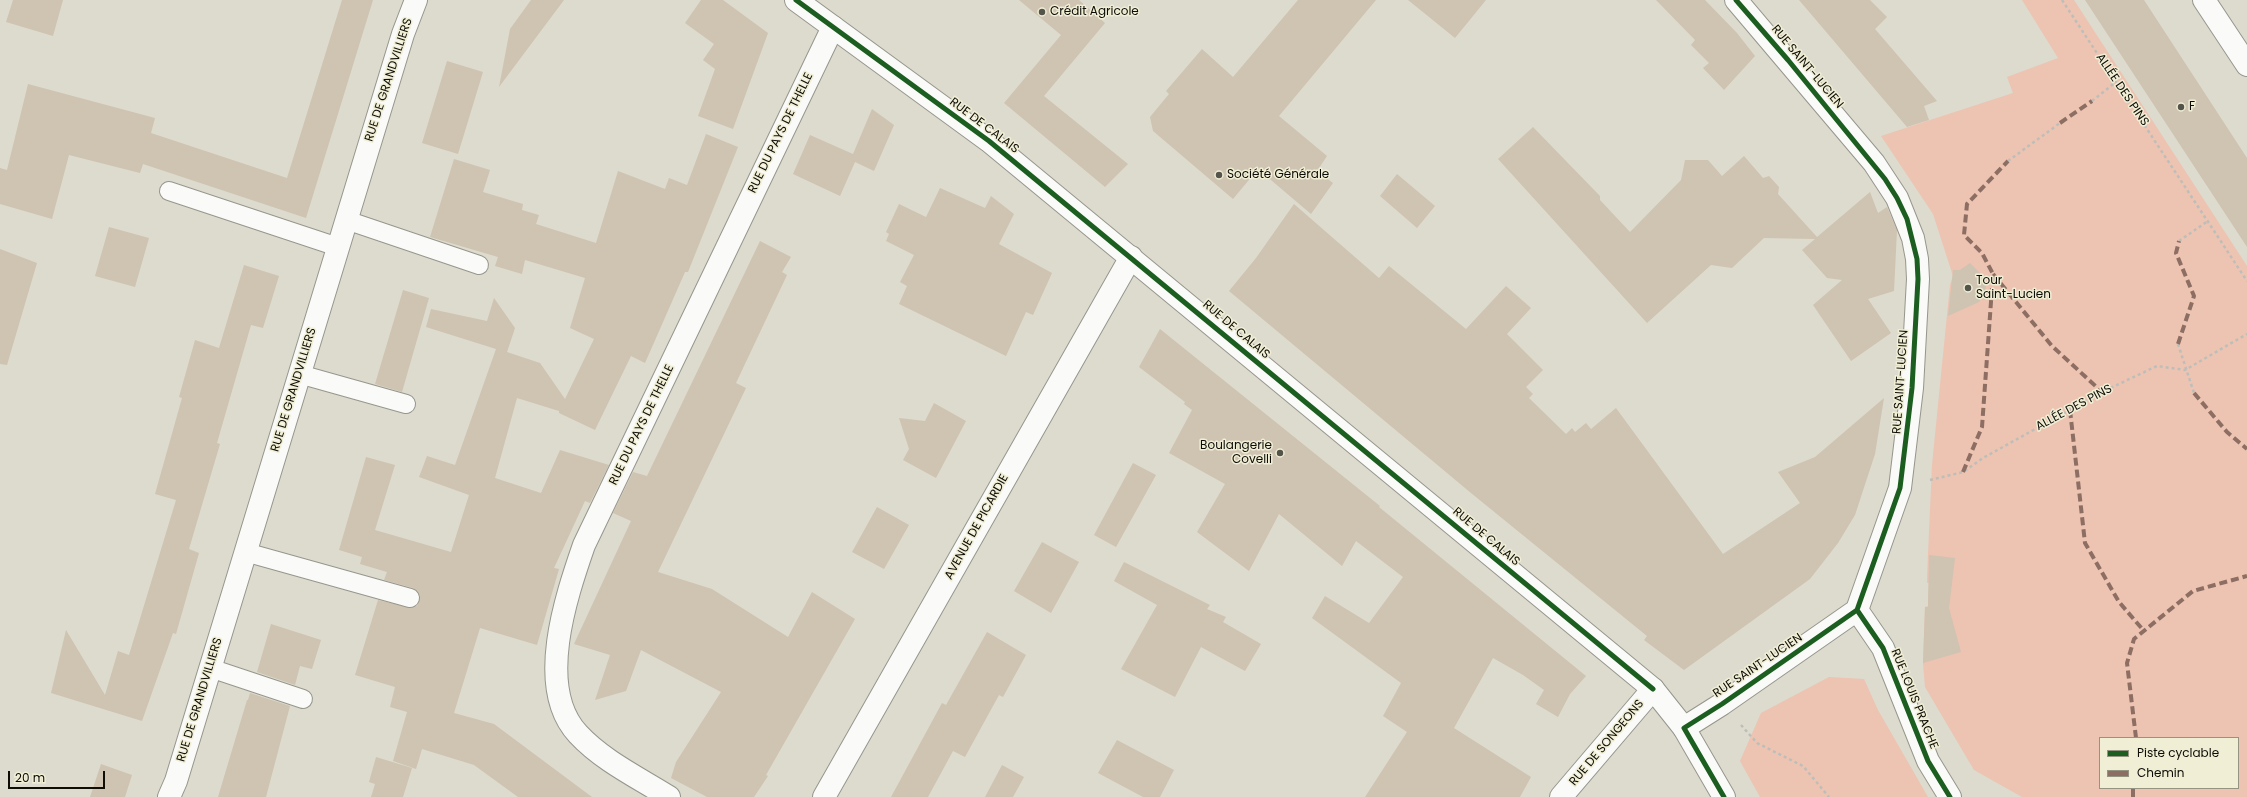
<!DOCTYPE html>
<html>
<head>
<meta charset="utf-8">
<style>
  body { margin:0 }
  #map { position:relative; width:2247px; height:797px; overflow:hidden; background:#dcdbce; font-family:Poppins,sans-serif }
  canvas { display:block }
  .legend { position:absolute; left:2099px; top:737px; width:140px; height:52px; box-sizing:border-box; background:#f0eed5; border:1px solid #959482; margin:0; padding:5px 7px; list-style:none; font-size:12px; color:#0d0c05 }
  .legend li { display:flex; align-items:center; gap:8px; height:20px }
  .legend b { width:20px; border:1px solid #959482 }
  .scale { position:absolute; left:8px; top:771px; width:97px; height:18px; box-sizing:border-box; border:2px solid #0d0c05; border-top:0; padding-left:5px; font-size:12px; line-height:14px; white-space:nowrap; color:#0d0c05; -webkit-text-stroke:3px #f0eed5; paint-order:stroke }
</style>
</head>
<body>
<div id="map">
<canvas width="2247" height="797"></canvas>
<ul class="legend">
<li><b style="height:5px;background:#1b5e20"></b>Piste cyclable</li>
<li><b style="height:5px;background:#8d6e63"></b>Chemin</li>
</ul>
<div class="scale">20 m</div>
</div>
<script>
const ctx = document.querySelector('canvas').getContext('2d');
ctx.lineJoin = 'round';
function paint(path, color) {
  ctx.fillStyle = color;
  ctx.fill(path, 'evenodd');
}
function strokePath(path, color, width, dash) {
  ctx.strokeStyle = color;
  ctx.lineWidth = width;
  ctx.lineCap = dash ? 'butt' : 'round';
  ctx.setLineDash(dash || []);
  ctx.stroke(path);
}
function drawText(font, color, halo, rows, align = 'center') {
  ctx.font = font + ' Poppins,sans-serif';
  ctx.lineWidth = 3;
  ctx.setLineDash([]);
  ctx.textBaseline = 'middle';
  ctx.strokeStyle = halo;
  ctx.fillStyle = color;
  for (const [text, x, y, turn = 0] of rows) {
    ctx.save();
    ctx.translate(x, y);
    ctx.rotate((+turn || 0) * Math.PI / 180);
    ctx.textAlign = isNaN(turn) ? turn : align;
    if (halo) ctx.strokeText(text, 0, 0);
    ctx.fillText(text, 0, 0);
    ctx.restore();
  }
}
paint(new Path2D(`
  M2022,0H2074L2247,266V797H2022L1974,770L1925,687L1923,663L1925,607L1928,606L1929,583H1927V577L1932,465L1950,285L1953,276L1933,214L1881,136L2013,93L2007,77L2058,58ZM2100,738H2238V788H2100Z
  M1829,677L1864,679L1878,710L1928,797H1760L1740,761L1761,713Z`), '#edc3b2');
paint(new Path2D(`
  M13,0H63L53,36L6,22Z
  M342,0H373L306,218L143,164L140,173L69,155L52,219L0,204V168L7,170L28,84L155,118L151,133L287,178Z
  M531,0H564L499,87L510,29Z
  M701,0H723L768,33L733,129L698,116L715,69L703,60L714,44L685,23Z
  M1019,0H1079L1105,23L1044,96L1128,164L1105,187L1004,103L1061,35Z
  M1298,0H1376L1279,116L1327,156L1317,171L1333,183L1311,214L1258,169L1233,199L1153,131L1150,117L1169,94L1166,91L1202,49L1233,77Z
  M1408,0H1486L1455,38Z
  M1656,0H1705L1737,33L1755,56L1724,90L1703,68L1709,63L1691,45L1695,40Z
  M1799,0H1870L1887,17L1875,29L1937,101L1924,106L1929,120L1907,127Z
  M2085,0H2144L2247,158V247Z
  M447,61L483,72L458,154L422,143Z
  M872,109L894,125L874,171L855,162L840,196L793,174L810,135L853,154Z
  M1533,127L1600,196V200L1630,232L1681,180L1685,160H1708L1722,176L1744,156L1763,178L1769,176L1779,187L1778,194L1817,237L1870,192L1878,213L1887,207L1897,230L1894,291L1868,299L1891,333L1851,361L1813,305L1842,280L1827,278L1802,250L1815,239L1764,238L1732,268L1711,265L1647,323L1498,159Z
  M706,134L738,147L688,272H685L645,363L631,356L595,430L559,413V411L517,398L495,478L541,493L560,450L609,465L590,503L585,501L554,568L559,569L537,645L480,628L454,713L494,724L592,797H518L474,765L422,749L416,769L393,761L407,712L390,707L395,687L355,675L378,600L412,608L418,605L420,596L413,588L384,580L387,572L360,564L362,557L339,550L366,457L395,465L375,530L451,552L469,495L419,477L427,456L455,465L496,349L426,327L431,309L487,321L494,298L515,328L507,352L540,363L565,399L594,339L570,328L585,278L525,260L522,274L495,266L498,257L430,237L454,159L490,170L483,192L523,204L522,210L539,215L536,224L596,243L618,171L665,189L669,178L687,185Z
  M1397,174L1435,206L1417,228L1380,196Z
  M940,188L985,208L991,196L1014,214L999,244L1052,273L1033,315L1026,312L1006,356L899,304L907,286L900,282L914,255L886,241L889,234L886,232L899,204L926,217Z
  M1294,204L1379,278L1389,266L1466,329L1506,286L1531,308L1507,334L1543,370L1526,387L1533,394L1529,398L1566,434L1572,428L1575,432L1586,423L1591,429L1616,408L1723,554L1800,503L1778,472L1815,457L1884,398L1875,454L1855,515L1838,543L1810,579L1684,670L1644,640L1647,636L1471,493L1229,291L1256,258Z
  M109,227L149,238L135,287L95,276Z
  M760,241L791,257L782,272L787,275L736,383L746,388L658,572L712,589L788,637L812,592L855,619L766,775L768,776L754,797H707L671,778L676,762L721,692L641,650L626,691L595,700L610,655L574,644L631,521L613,513L633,472L647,476Z
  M0,249L37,263L7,365L0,364Z
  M1970,263L1983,276L1986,286L1985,293L1979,302L1948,316L1953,270H1960Z
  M244,265L279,276L263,328L251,325L217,443L220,444L189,549L199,553L176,634L173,633L142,721L51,693L66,630L105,695L118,651L129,655L176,500L155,494L182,398L179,397L195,340L219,348Z
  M403,290L429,298L402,392L375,384Z
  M1160,329L1380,506L1379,507L1586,676L1570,694L1558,717L1536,704L1544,690L1523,675L1493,658L1454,728L1531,777L1520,797H1365L1407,732L1383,716L1401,683L1312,618L1325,596L1369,623L1403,577L1356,541L1342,566L1279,514L1249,571L1197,532L1225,484L1169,453L1192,410L1184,404L1185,402L1139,367Z
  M934,403L966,421L936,478L903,460L909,449L899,418L925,421Z
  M1133,463L1156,475L1116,547L1094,535Z
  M877,507L909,525L884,569L852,552Z
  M1042,542L1079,562L1051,613L1014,591Z
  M1929,555L1955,558L1949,608L1961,652L1923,663L1925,607H1928Z
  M1124,562L1210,605L1207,609L1226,617L1223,622L1261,644L1245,671L1201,647L1175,697L1121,669L1157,605L1114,581Z
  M271,624L321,640L312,669L300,666L295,685L257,672Z
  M987,632L1026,655L1003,697L999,695L965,757L953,751L928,797H891L942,703L946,705Z
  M250,693L290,706L266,797H218L247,700H248Z
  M1117,740L1174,770L1160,797H1143L1098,773Z
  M376,757L412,768L403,797H371L375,784L369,782Z
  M101,764L132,775L125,797H90Z
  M1002,765L1024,777L1013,797H985Z`), '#cfc3b1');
const lane = new Path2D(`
  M169,191L338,247
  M346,220L479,265
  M299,374L406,404
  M245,552L410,598
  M210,668L303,699`);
const street = new Path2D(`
  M2204,0L2247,65
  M1857,610L1883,648L1928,761L1950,797
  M1684,728L1722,704L1857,610L1900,488L1912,388L1918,279L1917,259L1913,238L1897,198L1874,163L1736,0
  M169,797L176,781L403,34L416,0
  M669,797C639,778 603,761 578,734C535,688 566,597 584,545L833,27
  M824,797L1131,257
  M1561,797L1653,689`);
const secondary = new Path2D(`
  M796,0L989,141L1653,689L1684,728L1724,797`);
strokePath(lane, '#97968d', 20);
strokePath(street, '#97968d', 24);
strokePath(secondary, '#97968d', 24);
strokePath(new Path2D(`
  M2062,0L2247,281
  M2092,101L2116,82
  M2008,161L2060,123
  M2179,241L2208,221
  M2178,344L2194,393
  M1930,480L1963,472L1983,458L2102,392L2157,366L2185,370L2247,334
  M1741,725L1757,743L1803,766L1829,797`), '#bebeb9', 2.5, [3, 3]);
strokePath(lane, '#fafaf8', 18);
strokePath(street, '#fafaf8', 22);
strokePath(secondary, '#fafaf8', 22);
strokePath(new Path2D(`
  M2060,123L2092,101
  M1993,274L2052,346L2102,392
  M2178,344L2194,296L2176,253L2179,241
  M2194,393L2227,432L2247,449
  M2070,410L2085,543L2119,602L2144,631
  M1963,472L1982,427L1993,274L1982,253L1964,235L1967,204L2008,161
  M2136,738L2127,663L2134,639L2193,591L2247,576
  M2133,797V788`), '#8d6e63', 4, [8, 4]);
strokePath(new Path2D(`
  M796,0L989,141L1653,689
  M1857,610L1883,648L1928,761L1950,797
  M1724,797L1684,728L1722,704L1857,610L1900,488L1912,388L1918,279L1917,259L1907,219L1897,198L1885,179L1788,60L1736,0`), '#1b5e20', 5);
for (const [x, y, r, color] of [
  [1042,12,4,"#55544b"],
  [2181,107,4,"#55544b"],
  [1219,175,4,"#55544b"],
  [1968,288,4,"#55544b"],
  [1280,453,4,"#55544b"]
]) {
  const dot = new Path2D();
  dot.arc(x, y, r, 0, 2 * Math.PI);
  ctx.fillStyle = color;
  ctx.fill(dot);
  strokePath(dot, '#f0eed5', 1.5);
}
drawText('12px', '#0d0c05', '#f0eed5', [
  ["Crédit Agricole",1050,12],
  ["F",2189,107],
  ["Société Générale",1227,175],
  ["Tour",1976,281],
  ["Saint-Lucien",1976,295],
  ["Boulangerie",1272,446,"right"],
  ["Covelli",1272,460,"right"]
], 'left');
drawText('12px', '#0d0c05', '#f0eed5', [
  ["RUE SAINT-LUCIEN",1807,67,50],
  ["RUE DE GRANDVILLIERS",389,80,-72],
  ["ALLÉE DES PINS",2122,90,56],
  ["RUE DE CALAIS",984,126,37],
  ["RUE DU PAYS DE THELLE",781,133,-64],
  ["RUE DE CALAIS",1236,330,40],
  ["RUE SAINT-LUCIEN",1901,382,-86],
  ["RUE DE GRANDVILLIERS",294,390,-73],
  ["ALLÉE DES PINS",2074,408,-28],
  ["RUE DU PAYS DE THELLE",642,425,-64],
  ["AVENUE DE PICARDIE",977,527,-61],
  ["RUE DE CALAIS",1486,537,40],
  ["RUE SAINT-LUCIEN",1758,666,-34],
  ["RUE LOUIS PRACHE",1914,699,68],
  ["RUE DE GRANDVILLIERS",200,700,-73],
  ["RUE DE SONGEONS",1607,743,-50]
]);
</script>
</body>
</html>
